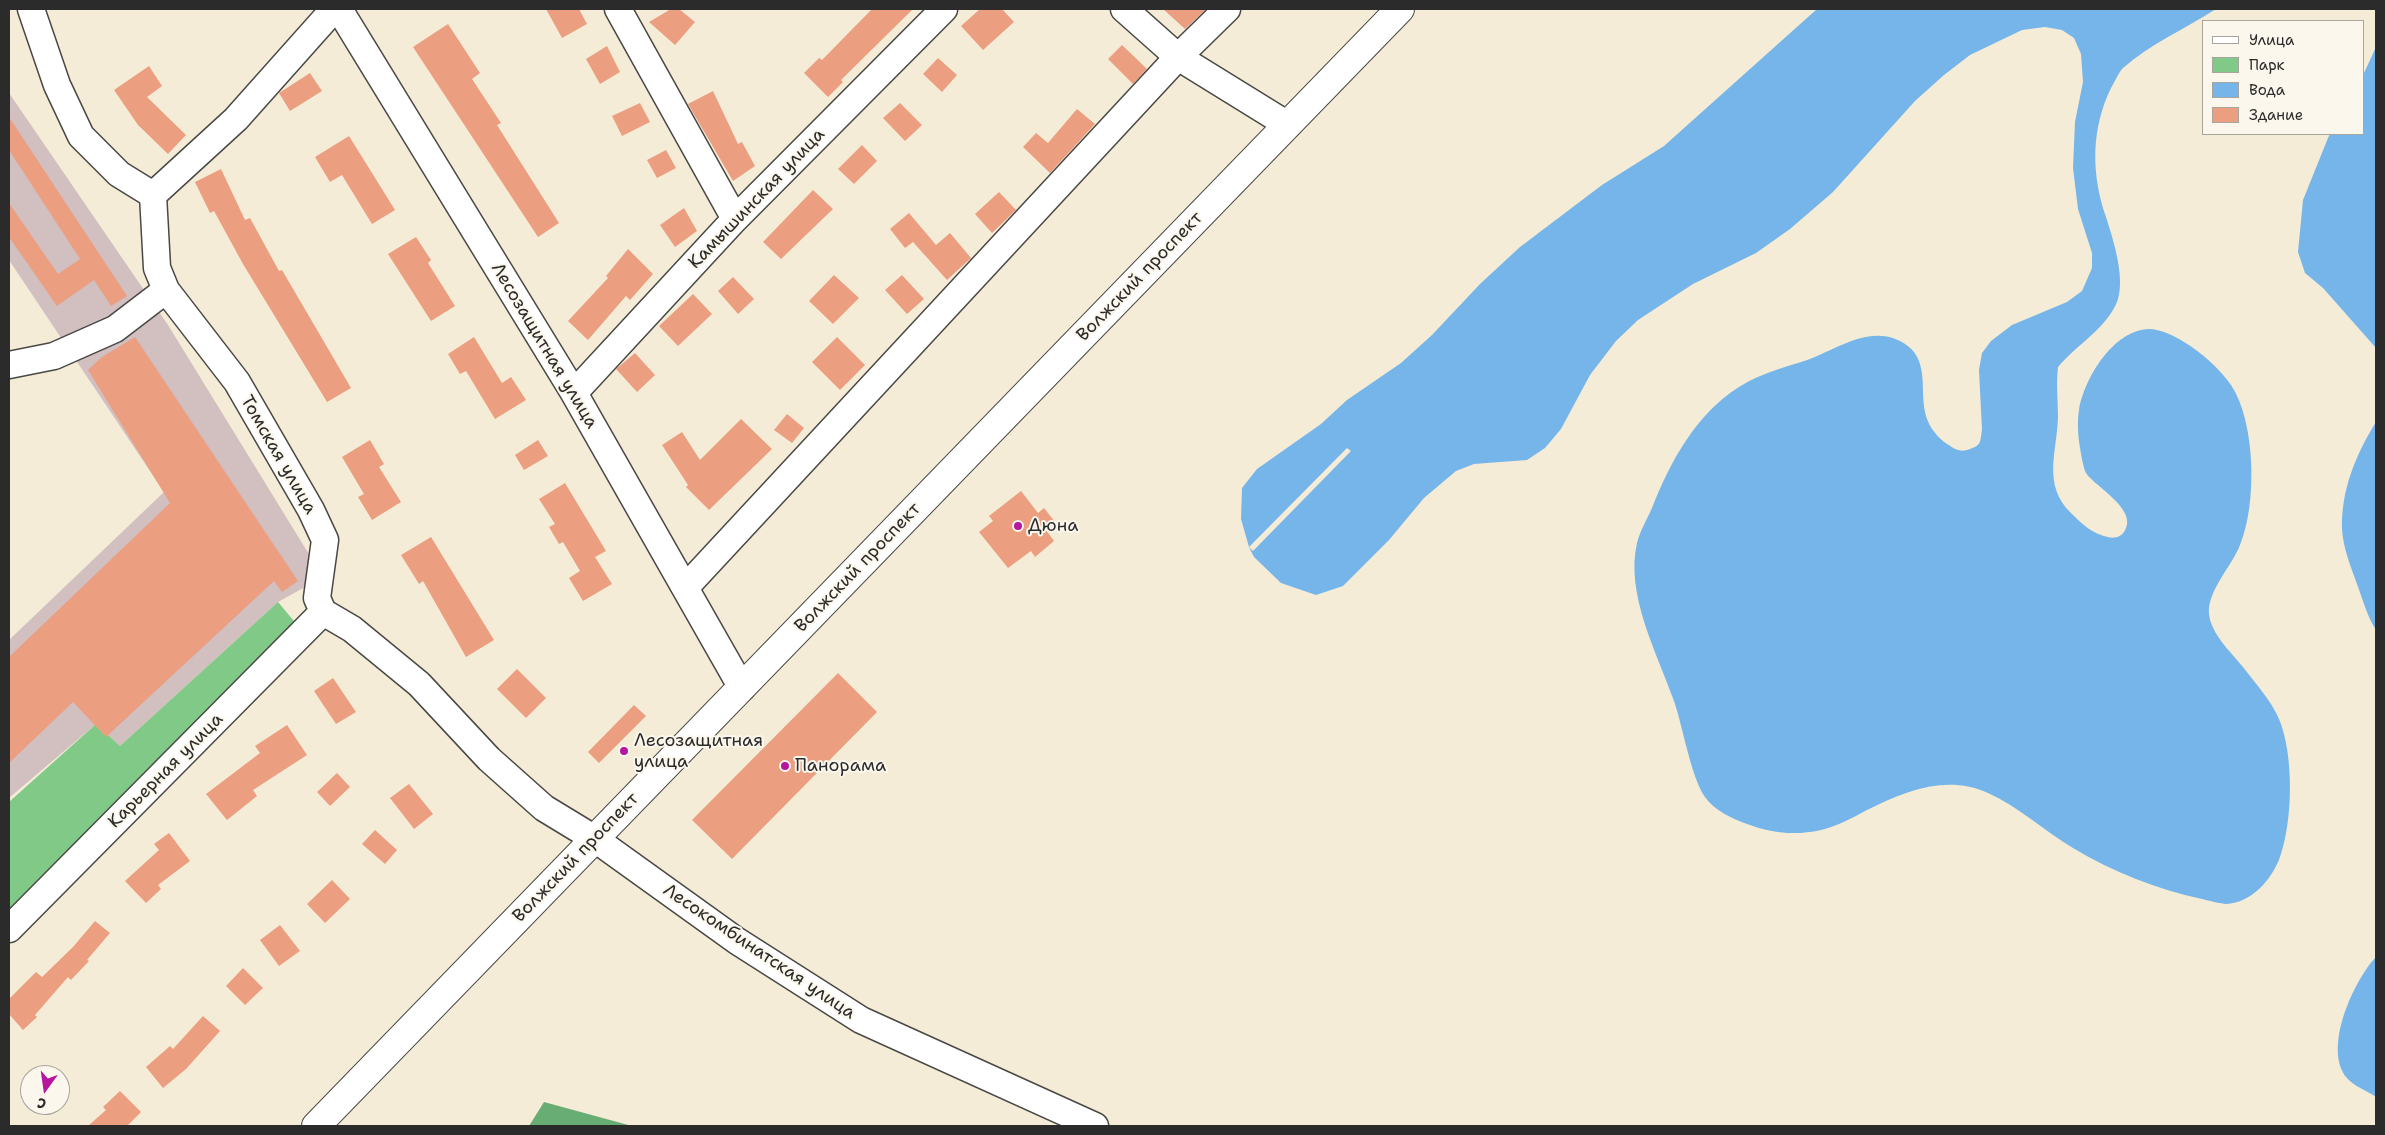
<!DOCTYPE html>
<html>
<head>
<meta charset="utf-8">
<style>
  body { margin:0 }
  #map { position:relative; width:2385px; height:1135px; overflow:hidden; background:#f4ecd7; font-family:"Shantell Sans",sans-serif }
  canvas { display:block }
  .frame { position:absolute; inset:0; border:10px solid #2b2b2b; pointer-events:none }
  .legend { position:absolute; left:2202px; top:20px; width:162px; height:115px; box-sizing:border-box; background:#fbf7ec; border:1px solid #a8a59f; margin:0; padding:6px 9px; list-style:none; font-size:15px; color:#2b2b2b }
  .legend li { display:flex; align-items:center; gap:10px; height:25px }
  .legend b { width:25px; border:1px solid #a8a59f }
  .north { position:absolute; left:20px; top:1065px; width:50px; height:50px; box-sizing:border-box; background:#fbf7ec; border:1px solid #a8a59f; border-radius:50%; rotate:194deg; font-size:14px; font-weight:700; line-height:20px; text-align:center; color:#2b2b2b }
  .north::after { content:''; display:block; margin:auto; width:18px; height:22px; background:#b5179e; clip-path:polygon(50% 0,100% 100%,50% 72%,0 100%) }
</style>
</head>
<body>
<div id="map">
<canvas width="2385" height="1135"></canvas>
<div class="frame"></div>
<ul class="legend">
<li><b style="height:6px;background:#fff"></b>Улица</li>
<li><b style="height:14px;background:#80c986"></b>Парк</li>
<li><b style="height:14px;background:#75b5e9"></b>Вода</li>
<li><b style="height:14px;background:#ec9e81"></b>Здание</li>
</ul>
<div class="north">С</div>
</div>
<script>
const ctx = document.querySelector('canvas').getContext('2d');
ctx.lineJoin = 'round';
function paint(path, color) {
  ctx.fillStyle = color;
  ctx.fill(path, 'evenodd');
}
function strokePath(path, color, width, dash) {
  ctx.strokeStyle = color;
  ctx.lineWidth = width;
  ctx.lineCap = dash ? 'butt' : 'round';
  ctx.setLineDash(dash || []);
  ctx.stroke(path);
}
function drawText(font, color, halo, rows, align = 'center') {
  ctx.font = font + ' "Shantell Sans",sans-serif';
  ctx.lineWidth = 4;
  ctx.setLineDash([]);
  ctx.textBaseline = 'middle';
  ctx.strokeStyle = halo;
  ctx.fillStyle = color;
  for (const [text, x, y, turn = 0] of rows) {
    ctx.save();
    ctx.translate(x, y);
    ctx.rotate((+turn || 0) * Math.PI / 180);
    ctx.textAlign = isNaN(turn) ? turn : align;
    if (halo) ctx.strokeText(text, 0, 0);
    ctx.fillText(text, 0, 0);
    ctx.restore();
  }
}
paint(new Path2D(`
  M9,93L168,325L323,577L278,602L120,746L96,724L9,798V640L164,492L9,260Z`), '#d2bfc0');
paint(new Path2D(`
  M278,602L299,627L9,935V802L96,724L120,746Z`), '#80c986');
paint(new Path2D(`
  M544,1102L632,1126H529Z`), '#68ad73');
paint(new Path2D(`
  M1817,9H2216C2185,29 2150,44 2123,68C2118,73 2115,82 2111,88C2091,129 2091,174 2106,217C2113,239 2125,276 2118,299C2109,327 2076,345 2058,367C2056,384 2058,400 2058,417C2057,452 2042,485 2071,513C2079,521 2089,531 2101,535C2109,538 2118,540 2124,532C2140,510 2094,486 2086,473C2083,467 2081,454 2080,448C2078,435 2077,423 2079,410C2084,379 2113,330 2149,329C2160,329 2175,336 2184,342C2201,352 2220,369 2231,385C2256,423 2257,504 2240,545C2232,566 2207,591 2209,614C2211,634 2231,652 2243,667C2255,683 2271,700 2279,719C2294,755 2293,820 2280,857C2272,879 2252,903 2226,904C2222,904 2206,900 2202,899C2156,889 2113,872 2073,848C2044,831 2018,806 1988,793C1947,774 1905,791 1867,810C1852,818 1838,826 1821,830C1794,836 1772,833 1747,824C1731,818 1715,811 1705,797C1691,777 1683,727 1674,701C1657,653 1625,594 1637,543C1640,531 1647,519 1652,508C1670,462 1696,414 1739,387C1763,372 1784,368 1810,359C1831,351 1858,334 1881,336C1893,336 1907,343 1914,352C1934,380 1908,415 1947,444C1955,449 1960,453 1970,449C1982,445 1980,441 1982,430L1979,370L1982,353L1991,341L2012,325L2067,302L2082,291L2092,268V253L2078,209L2073,168L2075,122L2083,82L2081,54L2074,38L2062,30L2045,27L2022,30L1970,55L1944,75L1915,101L1833,192L1790,229L1756,253L1693,284L1638,320L1616,341L1590,375L1561,429L1545,448L1527,460L1474,464L1456,471L1424,498L1389,540L1343,586L1316,595L1281,583L1254,557L1249,547L1241,519L1242,488L1257,469L1321,424L1347,400L1401,363L1432,335L1480,284L1520,247L1602,185L1664,146Z
  M2376,47V348L2323,288L2305,273L2298,252L2303,200L2328,138L2330,134H2364V73Z
  M2376,422V630C2367,616 2363,600 2357,584C2351,567 2343,548 2342,529C2341,490 2356,454 2376,422Z
  M2376,957V1097C2368,1091 2353,1086 2347,1078C2322,1049 2354,980 2376,957Z`), '#75b5e9');
paint(new Path2D(`
  M1347,448L1351,451L1253,551L1249,547Z`), '#f4ecd7');
paint(new Path2D(`
  M546,9H579L587,24L562,38Z
  M671,9H679L695,22L675,45L649,22Z
  M872,9H913L841,80L843,82L828,97L804,73L819,58L822,60Z
  M980,9H1002L1014,22L983,50L961,26Z
  M1163,9H1206L1185,29Z
  M448,24L480,73L472,79L501,123L497,125L559,223L538,237L413,47Z
  M1122,45L1147,69L1133,84L1108,59Z
  M607,46L620,72L600,84L586,59Z
  M938,58L957,75L942,92L923,74Z
  M149,66L162,86L147,97L186,135L168,154L138,125L114,90Z
  M310,73L322,91L290,111L279,93Z
  M713,91L738,144L742,142L755,166L733,181L688,104Z
  M640,103L650,122L622,136L612,116Z
  M900,103L922,125L905,141L883,118Z
  M1077,109L1095,124L1050,173L1023,147L1036,133L1048,143Z
  M9,117L127,296L111,306L94,280L57,306L9,237V203L58,274L80,259L9,150Z
  M349,136L395,210L372,224L342,175L330,182L315,157Z
  M862,145L877,161L854,184L838,169Z
  M666,150L676,168L657,178L647,160Z
  M221,169L245,220L250,218L279,271L282,270L351,388L327,402L243,264L214,211L210,213L195,182Z
  M813,190L833,209L781,259L763,242Z
  M999,192L1016,210L992,233L975,214Z
  M684,208L697,231L675,247L660,225Z
  M909,213L936,245L950,233L971,258L947,280L913,242L905,248L890,229Z
  M416,237L431,260L428,263L455,306L431,321L388,254Z
  M628,249L653,274L630,300L626,296L588,340L568,321L608,278L606,276Z
  M834,275L859,298L833,324L809,301Z
  M902,275L924,299L907,314L885,290Z
  M733,277L754,299L738,314L718,291Z
  M693,294L712,314L678,346L659,326Z
  M135,337L298,581L282,592L274,581L106,737L73,702L9,763V657L170,503L88,370L102,357Z
  M474,337L502,383L511,377L526,400L495,419L466,371L460,374L448,354Z
  M837,337L865,365L840,390L812,362Z
  M635,353L655,375L637,392L616,369Z
  M787,414L804,428L792,443L774,430Z
  M741,419L772,449L709,510L686,487L688,485L662,445L682,432L700,460Z
  M370,440L384,464L379,467L401,502L372,520L358,497L364,494L342,457Z
  M538,440L548,456L524,470L515,455Z
  M565,483L606,551L595,557L612,584L583,601L569,578L580,571L563,542L559,544L549,527L555,524L539,499Z
  M1021,491L1038,513L1044,508L1055,522L1046,530L1054,541L1035,557L1031,551L1008,568L979,532L993,521L989,516Z
  M431,537L494,640L466,657L423,581L419,584L401,555Z
  M517,669L546,698L526,718L497,689Z
  M838,673L877,712L732,859L692,820Z
  M333,678L356,712L336,724L314,691Z
  M634,705L646,716L599,763L588,752Z
  M287,725L307,755L253,790L257,796L227,820L206,794L260,753L255,746Z
  M337,773L350,787L330,806L317,792Z
  M409,784L433,814L414,829L390,798Z
  M375,830L397,850L385,864L362,844Z
  M169,833L190,861L158,885L161,889L146,903L125,881L159,850L154,844Z
  M332,880L350,899L325,923L307,904Z
  M95,921L110,933L87,960L89,961L71,980L68,977L35,1015L37,1017L23,1030L9,1014V999L36,972L42,977L73,947Z
  M280,925L300,951L279,966L260,940Z
  M243,968L263,988L245,1005L226,986Z
  M203,1016L220,1031L186,1069L163,1088L146,1067L170,1046L173,1049Z
  M120,1091L141,1112L127,1126H88L106,1110L103,1107Z`), '#ec9e81');
const minor = new Path2D(`
  M31,9L57,85L81,136L119,174L153,195L157,268L166,290L237,382L311,510L325,540L317,598L323,612L352,629L419,684L489,759L544,808L595,839L737,941L861,1020L1095,1126
  M339,9L574,393L742,688
  M618,9L735,219
  M1124,9L1178,57L1288,125
  M153,195L236,119L334,9
  M9,365L54,356L115,329L166,290
  M574,393L735,219L944,9
  M685,588L1178,57L1227,9
  M9,929L323,612`);
const major = new Path2D(`
  M316,1126L1400,9`);
strokePath(minor, '#494845', 29);
strokePath(major, '#494845', 30);
strokePath(minor, '#fff', 26);
strokePath(major, '#fff', 28);
for (const [x, y, r, color] of [
  [1018,526,5,"#b5179e"],
  [624,751,5,"#b5179e"],
  [785,766,5,"#b5179e"]
]) {
  const dot = new Path2D();
  dot.arc(x, y, r, 0, 2 * Math.PI);
  ctx.fillStyle = color;
  ctx.fill(dot);
  strokePath(dot, '#fbf7ec', 2);
}
drawText('18px', '#2b2b2b', '#fbf7ec', [
  ["Камышинская улица",757,199,-46],
  ["Волжский проспект",1140,277,-46],
  ["Лесозащитная улица",544,346,59],
  ["Томская улица",278,455,60],
  ["Волжский проспект",858,568,-46],
  ["Карьерная улица",166,771,-45],
  ["Волжский проспект",576,858,-46],
  ["Лесокомбинатская улица",759,952,34]
]);
drawText('18px', '#2b2b2b', '#fbf7ec', [
  ["Дюна",1028,526],
  ["Лесозащитная",634,741],
  ["улица",634,762],
  ["Панорама",795,766]
], 'left');
</script>
</body>
</html>
